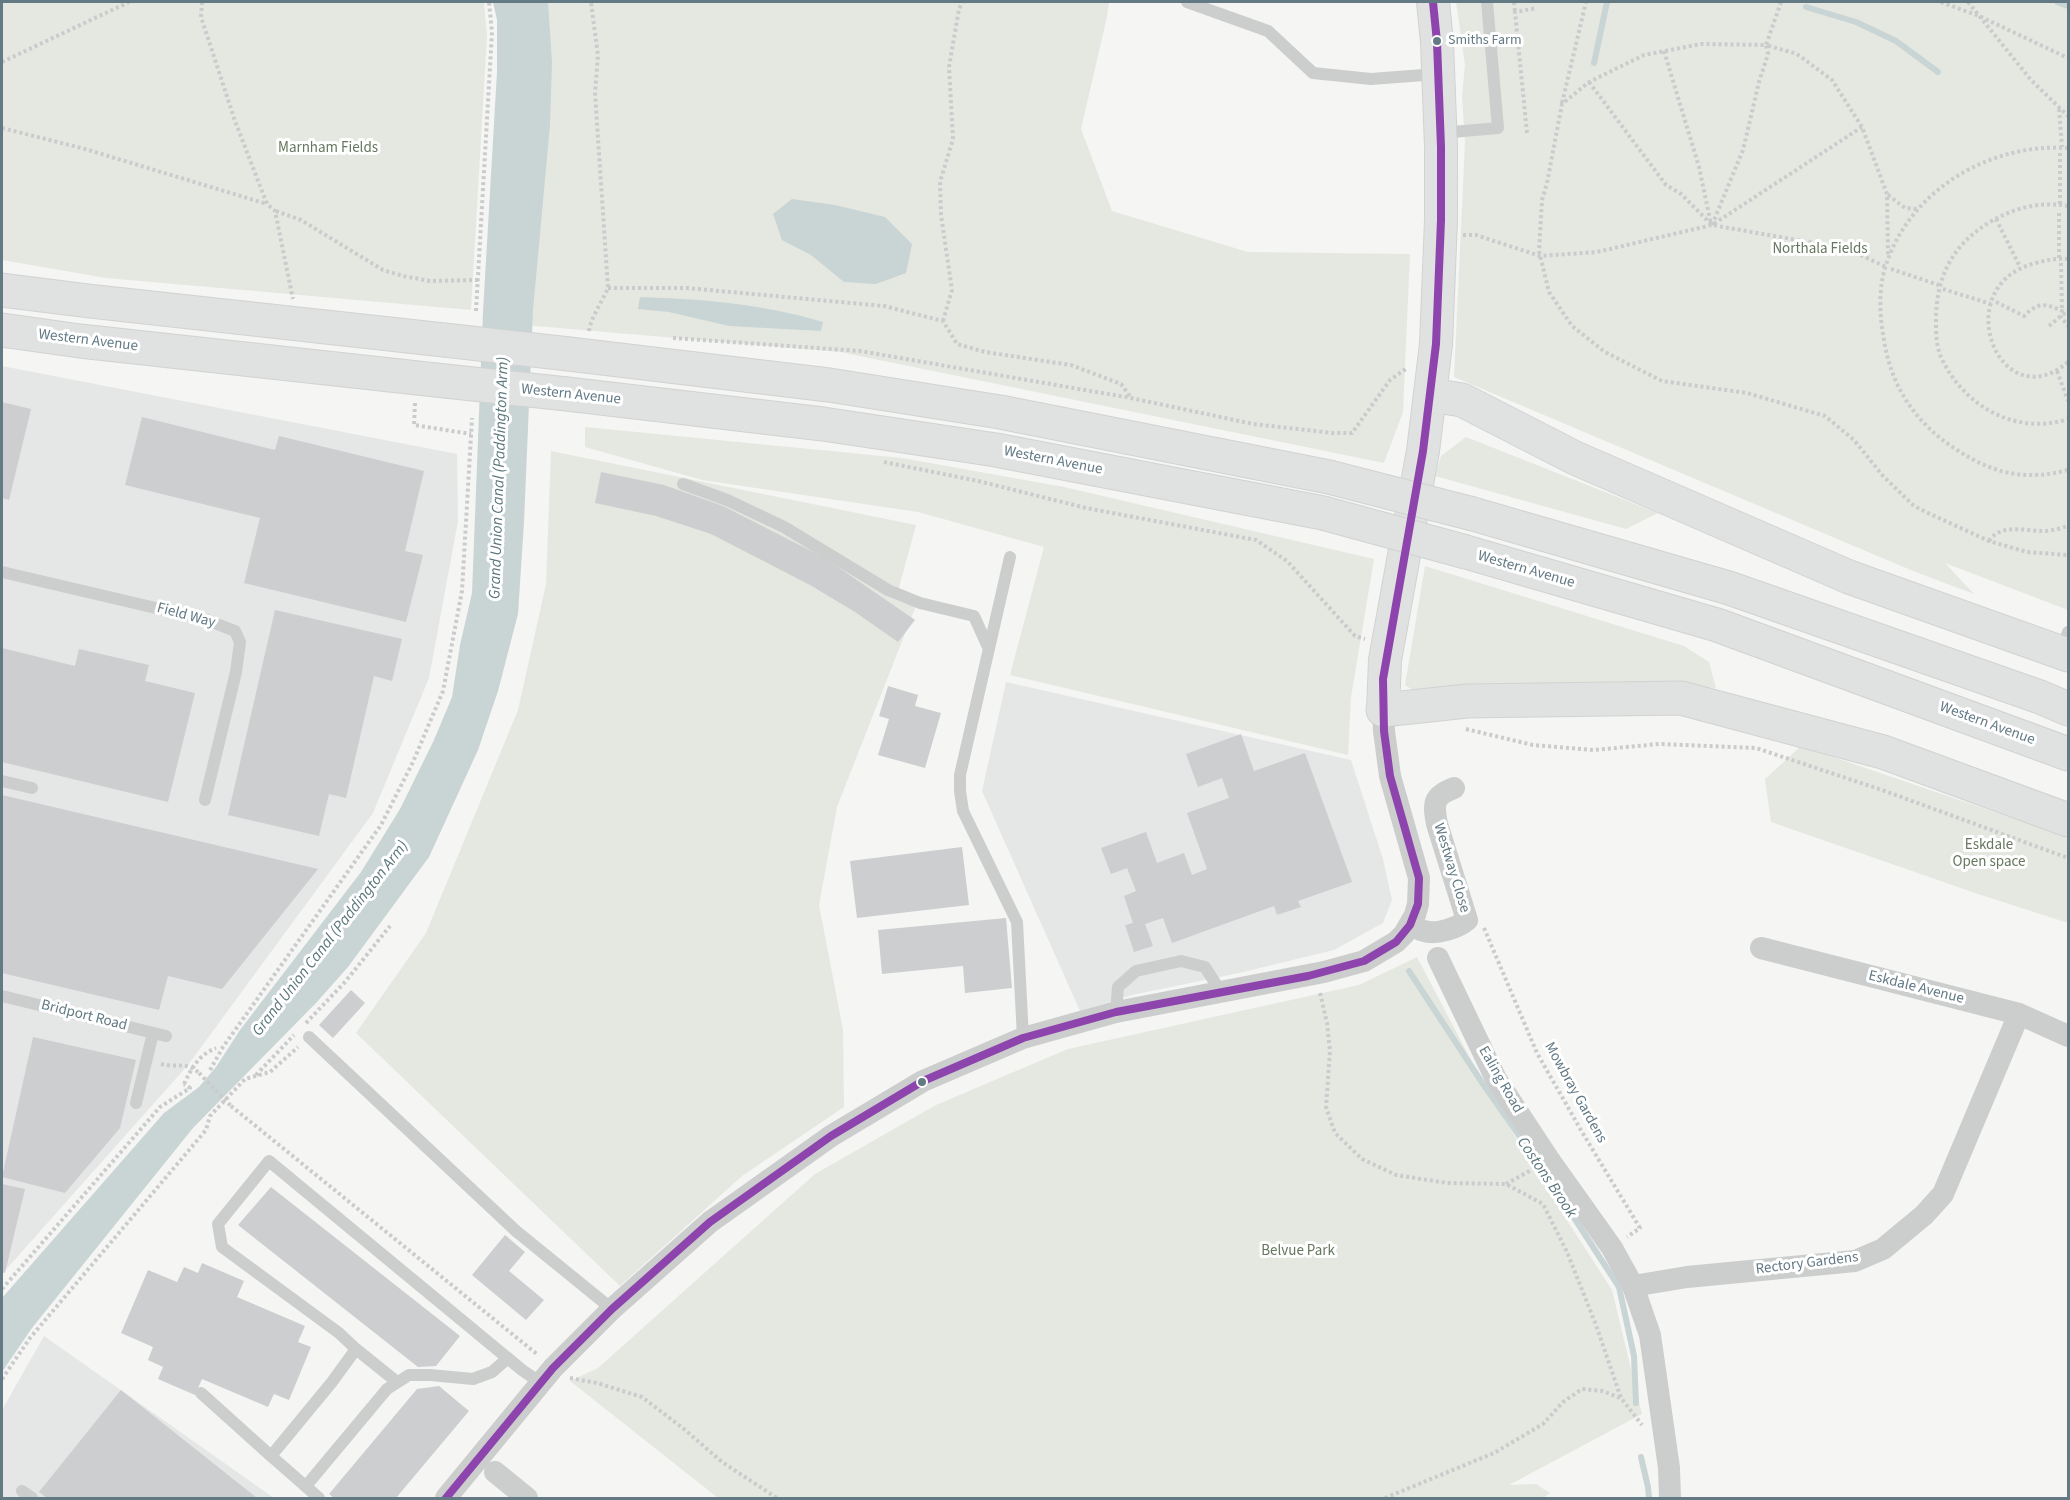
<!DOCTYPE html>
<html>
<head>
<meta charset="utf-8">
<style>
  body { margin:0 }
  #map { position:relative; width:2070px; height:1500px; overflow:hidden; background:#f5f5f3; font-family:"Source Sans 3",sans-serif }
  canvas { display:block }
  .frame { position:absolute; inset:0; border:3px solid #637a85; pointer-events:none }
</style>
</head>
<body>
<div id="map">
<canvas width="2070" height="1500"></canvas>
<div class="frame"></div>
</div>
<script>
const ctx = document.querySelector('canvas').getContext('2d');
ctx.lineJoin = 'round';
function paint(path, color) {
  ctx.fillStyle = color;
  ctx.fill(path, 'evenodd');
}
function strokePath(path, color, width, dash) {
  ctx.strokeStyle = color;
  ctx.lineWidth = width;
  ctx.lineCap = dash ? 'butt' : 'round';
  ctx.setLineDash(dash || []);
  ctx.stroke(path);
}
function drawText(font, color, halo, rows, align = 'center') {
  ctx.font = font + ' "Source Sans 3",sans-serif';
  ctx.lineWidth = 6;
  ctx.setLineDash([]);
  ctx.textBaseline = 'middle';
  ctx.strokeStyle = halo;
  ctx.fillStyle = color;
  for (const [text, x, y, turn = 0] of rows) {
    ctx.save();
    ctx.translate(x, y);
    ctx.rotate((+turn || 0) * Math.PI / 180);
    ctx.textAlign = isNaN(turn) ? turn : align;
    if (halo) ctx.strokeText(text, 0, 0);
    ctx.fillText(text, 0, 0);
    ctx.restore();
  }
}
paint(new Path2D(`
  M2,366L457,454L458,521L429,678L373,813L188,1065L2,1274Z
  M1006,682L1351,760L1383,859L1392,900L1383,923L1334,950L1239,973L1132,995L1080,1011L982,791Z
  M44,1336L274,1498H2V1410Z`), '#e5e6e6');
paint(new Path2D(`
  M2,2H484L487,36L471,310L106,278L2,260Z
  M536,2H1109L1107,17L1081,129L1112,211L1248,252L1410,254L1403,412L1384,463L840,352L524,325Z
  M1456,2H2068V610L1945,563L1974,594L1913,571L1454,377L1465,142L1462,96L1465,65Z
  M585,427L902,458L1064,487L1374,559L1351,697L1348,755L1010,675L1044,547L918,512L702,480L585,447Z
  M1466,437L1658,513L1626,529L1435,476L1441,456Z
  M551,451L916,525L897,595L915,608L837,807L819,905L843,1030L844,1107L742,1176L620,1286L356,1033L426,933L518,710L546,584Z
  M1425,566L1684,646L1709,662L1716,688L1681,686L1416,692L1405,685Z
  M1801,746L2068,837V923L1978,894L1771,822L1765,779Z
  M1417,957L1484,1085L1554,1200L1612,1290L1642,1414L1509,1485L1536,1484L1550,1493L1543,1498H718L570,1381L598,1368L815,1174L936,1105L1068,1049L1359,985Z`), '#e5e8e1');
paint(new Path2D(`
  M493,2H548L552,62L550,125L533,310L524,522L518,614L498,691L478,750L429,857L348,967L316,1003L193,1128L32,1328L2,1372V1298L164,1113L199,1087L216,1067L240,1030L361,872L400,809L434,740L452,697L460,645L472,593L483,312L497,72V20Z
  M792,199L835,205L885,217L912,244L906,273L876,284L844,282L811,255L782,240L773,214Z
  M640,297C703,299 763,304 823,322L821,331L729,326L669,312L638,309Z`), '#c9d4d5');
strokePath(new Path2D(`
  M2057,2L2068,6
  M1806,7L1856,22L1896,41L1938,72
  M1594,63L1607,2
  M1409,971L1483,1084L1530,1151
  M1543,1170L1619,1287L1634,1356L1636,1403
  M1641,1457L1648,1487L1649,1498`), '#c9d4d5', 6);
paint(new Path2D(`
  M2,402L31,409L9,500L2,498Z
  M142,417L275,450L279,436L424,471L405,551L423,555L406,622L244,583L260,518L125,485Z
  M601,472L664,485L723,506L825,558L915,620L898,642L855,612L810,585L711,534L656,516L595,503Z
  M275,610L402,639L392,681L374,676L346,798L329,794L319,836L228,815Z
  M2,648L75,666L79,649L149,665L145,681L195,693L168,802L2,762Z
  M888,686L918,695L915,706L941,713L925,768L878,755L889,719L879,716Z
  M1241,734L1254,771L1305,753L1352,882L1298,901L1301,907L1277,915L1274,906L1172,943L1163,918L1145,924L1153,946L1134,952L1125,925L1133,923L1124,896L1136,891L1127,868L1111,874L1101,848L1146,832L1157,863L1184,853L1192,875L1207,869L1187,813L1229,798L1222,778L1198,787L1186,754Z
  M2,795L318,869L222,989L168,976L159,1010L2,973Z
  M962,847L969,905L857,918L850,861Z
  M1006,918L1012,988L965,993L963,966L882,974L878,930Z
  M351,990L365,1003L333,1038L319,1025Z
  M33,1037L136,1060L120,1128L65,1193L2,1177Z
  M2,1184L25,1189L5,1273L2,1272Z
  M271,1187L460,1336L436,1366L418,1367L238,1225Z
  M505,1235L525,1252L509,1271L544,1300L526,1320L472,1275Z
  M202,1263L244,1281L237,1297L305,1326L298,1342L311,1347L289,1400L274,1394L268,1407L202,1379L195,1395L158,1379L163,1367L148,1360L153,1347L121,1333L148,1270L177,1282L184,1267L198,1273Z
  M439,1386L469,1411L396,1498H334L329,1494L417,1389Z
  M121,1390L257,1498H47L39,1492Z`), '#cccecf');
const secondary = new Path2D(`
  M1383,710L1385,660L1423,451L1436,344L1441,220V147L1437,42L1433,2`);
const highway = new Path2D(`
  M2,290L89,301L444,340
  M2,330L80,341L445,381
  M569,354L829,385L1000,412L1329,477
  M567,394L823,424L996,450L1323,513
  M1431,395L1462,400L1575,458L1849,577L2068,655
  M1473,514L1729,588L2040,697L2068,709
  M1466,552L1717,625L2068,754
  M1383,710L1467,701L1681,698L1883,752L2068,820`);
strokePath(secondary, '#d1d3d3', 34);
strokePath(highway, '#d1d2d2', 35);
strokePath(new Path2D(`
  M202,2L201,17L235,121L267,204L275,211L293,299
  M1514,2L1515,12
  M1781,2L1766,45L1701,44L1644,55L1589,82L1562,104L1547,183L1542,200L1539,251L1549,292L1572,326L1605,352L1662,381L1747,393L1825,416L1854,440L1883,476L1914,506L1928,513L1989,541L2027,552L2068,555
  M1941,2L1979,16L2068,58
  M1968,2L2031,80L2068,116
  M1664,51L1699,167L1711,224
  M2,62L129,2
  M1589,82L1666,185L1681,194L1712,225L1848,249L1886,267
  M1562,103L1586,2
  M2059,109L2062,147
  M2,128L85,149L267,204
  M1527,133L1515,12L1537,8
  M2068,148C1992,143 1915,187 1888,259C1878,285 1879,314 1884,340C1891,387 1917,425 1957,450C1994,474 2025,481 2068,470
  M2060,153V204
  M1888,195L1905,208L1917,209
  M2068,206C2040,201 2014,208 1990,222C1952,245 1936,277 1936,321C1936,333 1936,345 1941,357C1963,406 2016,436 2068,419
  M276,211L301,220L383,270L403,276L430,281L478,280
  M1996,219L2020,267
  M1712,225L1743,150L1759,82L1768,54L1766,45L1797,54L1832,80L1862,127L1887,194L1888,254
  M1463,235H1476L1540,256L1597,252L1712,225L1862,127
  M2059,258V211
  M2068,259C2057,258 2047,260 2036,263C1946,285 1999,421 2068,362
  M2061,263L2062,311
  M1891,269L1939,285
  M608,288H687L884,306L943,321L957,344L985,352L1071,365L1121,384L1131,398
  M1943,289L1991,304
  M1996,302L2024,316C2038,302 2045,303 2062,311L2061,317L2068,326
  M476,311L492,32L489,2
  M943,321L952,290L941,215L940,182L953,139L949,67L959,9L963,2
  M2049,326L2068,310
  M589,331C591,317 602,302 608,288L595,93L598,56L591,2
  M673,338L860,351L1131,398L1253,424L1333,433H1352L1390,380L1407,368
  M2057,371L2068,401
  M415,403L414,425L471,434
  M884,462L978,481L1086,508L1256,540L1287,561L1355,636L1365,639
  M1989,541C2001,523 2025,531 2044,531C2052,531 2061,528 2068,526
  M1466,729L1533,745L1594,750L1659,744L1756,748L1882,790L2068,858
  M1484,928L1537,1053L1582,1132L1640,1228L1627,1237
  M1320,993L1327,1023L1330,1051L1326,1107L1335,1133L1362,1159L1396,1175L1447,1183L1506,1184L1543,1204L1567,1252L1596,1325L1621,1398L1642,1425
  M306,1023L345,982L390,926
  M161,1064C177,1068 186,1061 199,1073
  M210,1070L223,1047L381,825L413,762L443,691L462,591L472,418
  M256,1075L294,1035
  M184,1084C192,1067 199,1055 216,1048
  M231,1106L538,1355
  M1506,1184L1533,1169
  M2,1289L160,1107L190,1088L184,1084
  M570,1378L597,1383L642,1397L684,1429L722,1462L777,1498
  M2,1379L30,1338L206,1130L210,1116L245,1079L270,1072L298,1047
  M1385,1498L1494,1453L1543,1424L1563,1402L1582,1389L1603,1391L1620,1398`), '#cacbcc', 4, [3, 3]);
strokePath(new Path2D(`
  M1187,2L1268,31L1313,73L1371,79L1437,74
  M1441,133L1498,128L1487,2
  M683,484L727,500L784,527L888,590L920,603L974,616L988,647
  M1010,557L960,775V791L963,811L1017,922L1023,1038
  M2,572L207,620L235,631L240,642L236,672L205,800
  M2061,652L2068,632
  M2,781L32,788
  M2,996L166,1036
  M1116,1012L1118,987L1136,971L1181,961L1205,967L1221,992
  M309,1037L516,1231L612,1309
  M136,1103L153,1033
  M356,1349L397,1382
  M201,1393L271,1456
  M306,1486L387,1389L409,1375H430L473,1379L492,1372L508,1358
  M22,1491L32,1498
  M319,1498L271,1456L332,1382L356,1349L339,1333L222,1247L218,1224L269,1161L522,1370L541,1383`), '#cccece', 12);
strokePath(new Path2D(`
  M1410,925C1415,927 1419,930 1424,931C1436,935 1458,928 1467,920L1437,824C1433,803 1433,796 1454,788
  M1761,948L2019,1014L2068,1036
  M1438,958L1496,1079L1548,1158L1612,1248L1633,1286L1650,1335L1669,1468L1670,1498
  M1633,1286L1687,1277L1855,1261L1883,1249L1924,1215L1943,1194L2019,1014
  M495,1472L527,1498
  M446,1498L553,1368L612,1309L710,1222L831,1136L923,1081L1023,1038L1116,1012L1324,972L1364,961L1396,942L1404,934L1415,915L1418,904L1419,878L1390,776L1384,731L1383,710`), '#cccece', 22);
strokePath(secondary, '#e0e1e1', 32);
strokePath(highway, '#e0e1e1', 33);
const highwayBridge = new Path2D(`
  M444,340L569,354
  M445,381L567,394
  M1329,477L1473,514
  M1323,513L1466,552`);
strokePath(highwayBridge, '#d1d2d2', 35, []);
strokePath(new Path2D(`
  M199,1073L231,1106`), '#cacbcc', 4, [3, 3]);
strokePath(highwayBridge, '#e0e1e1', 33);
strokePath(new Path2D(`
  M446,1498L553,1368L612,1309L710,1222L831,1136L923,1081L1023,1038L1116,1012L1308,976L1364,961L1396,942L1410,925L1418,904L1419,878L1390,776L1384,731L1383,679L1423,451L1436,344L1441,220V147L1437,42L1433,2`), '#8e44ad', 8);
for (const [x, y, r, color] of [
  [1437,41,5,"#637a85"],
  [922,1082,5,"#637a85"]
]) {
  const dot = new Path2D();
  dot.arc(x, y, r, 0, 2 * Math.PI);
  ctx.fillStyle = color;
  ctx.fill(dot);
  strokePath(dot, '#fff', 2);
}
drawText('14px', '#637a85', '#fff', [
  ["Smiths Farm",1448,41]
], 'left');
drawText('15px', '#66775f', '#fff', [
  ["Marnham Fields",328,149],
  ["Northala Fields",1820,250],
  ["Eskdale",1989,846],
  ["Open space",1989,863],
  ["Belvue Park",1298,1252]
]);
drawText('15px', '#637a85', '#fff', [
  ["Western Avenue",88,341,7],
  ["Western Avenue",571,395,6],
  ["Western Avenue",1053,461,11],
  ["Western Avenue",1526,570,16],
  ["Field Way",186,616,15],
  ["Western Avenue",1987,724,20],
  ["Westway Close",1451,868,73],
  ["Eskdale Avenue",1916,988,14],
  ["Bridport Road",84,1016,14],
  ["Ealing Road",1500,1080,60],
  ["Mowbray Gardens",1575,1093,61],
  ["Rectory Gardens",1807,1264,-7]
]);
drawText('italic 16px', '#5a767b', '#fff', [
  ["Grand Union Canal (Paddington Arm)",500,478,-88],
  ["Grand Union Canal (Paddington Arm)",331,939,-52],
  ["Costons Brook",1546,1178,56]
]);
</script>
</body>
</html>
